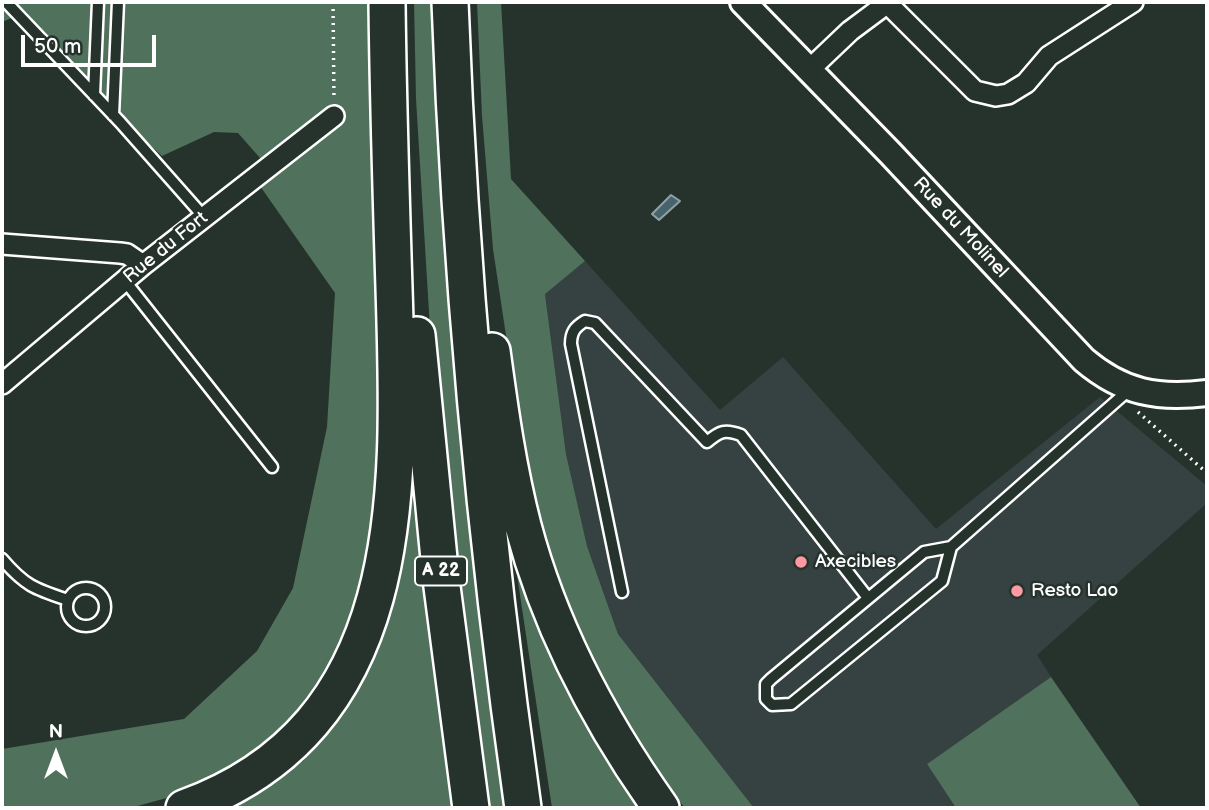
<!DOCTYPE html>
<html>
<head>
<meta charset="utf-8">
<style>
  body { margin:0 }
  #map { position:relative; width:1209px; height:810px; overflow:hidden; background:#26332d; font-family:"Balsamiq Sans",sans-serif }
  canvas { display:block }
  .frame { position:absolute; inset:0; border:4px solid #fff; pointer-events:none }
  .north { position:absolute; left:21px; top:719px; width:70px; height:70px; -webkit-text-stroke:5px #26332d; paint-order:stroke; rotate:0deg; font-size:19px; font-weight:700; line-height:28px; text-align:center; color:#fff }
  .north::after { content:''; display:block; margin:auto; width:24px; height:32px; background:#fff; clip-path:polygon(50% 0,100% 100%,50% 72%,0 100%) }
  .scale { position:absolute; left:21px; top:35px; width:135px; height:32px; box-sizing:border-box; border:4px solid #fff; border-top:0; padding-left:9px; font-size:21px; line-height:24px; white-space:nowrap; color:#fff; -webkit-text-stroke:5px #26332d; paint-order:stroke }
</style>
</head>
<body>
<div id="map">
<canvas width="1209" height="810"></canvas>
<div class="frame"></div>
<div class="north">N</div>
<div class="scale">50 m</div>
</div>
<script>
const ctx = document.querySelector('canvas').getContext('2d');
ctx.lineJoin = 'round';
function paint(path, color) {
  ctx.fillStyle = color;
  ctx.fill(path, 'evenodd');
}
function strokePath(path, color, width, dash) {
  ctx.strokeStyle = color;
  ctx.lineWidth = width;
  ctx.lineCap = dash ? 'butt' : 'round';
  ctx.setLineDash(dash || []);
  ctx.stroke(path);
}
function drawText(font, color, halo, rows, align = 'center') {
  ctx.font = font + ' "Balsamiq Sans",sans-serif';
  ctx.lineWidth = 5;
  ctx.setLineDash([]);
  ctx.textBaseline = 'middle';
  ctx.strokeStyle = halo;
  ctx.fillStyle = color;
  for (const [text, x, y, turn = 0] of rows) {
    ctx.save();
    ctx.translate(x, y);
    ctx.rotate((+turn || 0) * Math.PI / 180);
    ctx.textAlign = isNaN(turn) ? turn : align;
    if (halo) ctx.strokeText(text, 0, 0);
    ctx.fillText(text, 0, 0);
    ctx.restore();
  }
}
paint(new Path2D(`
  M585,261L720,410L783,357L936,529L1100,397L1207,486V503L1037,655L1051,677L927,764L956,808H754L618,634L587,546L566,454L545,293Z`), '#364242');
paint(new Path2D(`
  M2,2H371L370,37L382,260L378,507L364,583L338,650L301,710L252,760L185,793L130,808H2V749L184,719L257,651L293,588L327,427L335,293L260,186L275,175L238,133L214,132L162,156L14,17L2,22Z
  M414,2H437L507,808H484L431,345L416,99Z
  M477,2H501L511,179L585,261L545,294L566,454L587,546L618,634L754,808H685L653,770L600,683L556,581L528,482L493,249L482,116Z
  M411,489L454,808H224L245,801L303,761L340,717L371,664L390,609L403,532L405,490Z
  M506,502L648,808H552Z
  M1051,677L1141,808H956L927,764Z`), '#50715b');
const water = new Path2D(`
  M671,195L680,201L659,220L652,214Z`);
paint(water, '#47646d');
strokePath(water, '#91a2a7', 2);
const service = new Path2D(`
  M6,2L120,122L204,217
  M94,95L98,2
  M113,115L118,2
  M125,281L272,467
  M951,547L942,581L791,704L772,705L766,699V684L771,679L924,552L951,547L1130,389
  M2,559C25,586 35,589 68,600
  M67 607a19 19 0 1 1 38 0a19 19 0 1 1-38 0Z
  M622,592L571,344C571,332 575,327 585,321L595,323L707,442C720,431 725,429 741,435L868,598`);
const minor = new Path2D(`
  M887,3L975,91L996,96L1008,94L1026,83L1049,56L1133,2
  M809,70L850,31L889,2
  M2,244L120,253L127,254L143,265
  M2,384L143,265L334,116`);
const tertiary = new Path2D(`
  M743,2L891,154L1084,360C1123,393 1158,399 1207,393`);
const motorway = new Path2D(`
  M450,2C460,272 485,540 523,808
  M417,335L441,579L471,808
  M492,351C500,410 508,468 523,526C550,628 600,722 661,808
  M184,808C412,726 400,488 394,288C391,192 388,97 387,2`);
strokePath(service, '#fff', 15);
strokePath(minor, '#fff', 24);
strokePath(tertiary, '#fff', 30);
strokePath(motorway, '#fff', 40);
strokePath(new Path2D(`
  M333,2L334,100
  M1138,412L1207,473`), '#fff', 3.5, [2, 5]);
strokePath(service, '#26332d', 10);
strokePath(minor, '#26332d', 19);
strokePath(tertiary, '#26332d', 24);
strokePath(motorway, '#26332d', 35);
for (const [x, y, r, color] of [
  [801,562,7,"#ff9aa2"],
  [1017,591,7,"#ff9aa2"]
]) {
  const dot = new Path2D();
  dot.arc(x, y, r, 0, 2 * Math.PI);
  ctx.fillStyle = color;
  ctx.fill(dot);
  strokePath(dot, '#26332d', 2.5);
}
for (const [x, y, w] of [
  [441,571,52]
]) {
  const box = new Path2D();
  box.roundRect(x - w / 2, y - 14.5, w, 29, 5);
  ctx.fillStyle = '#26332d';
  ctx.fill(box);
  strokePath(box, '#fff', 2);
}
drawText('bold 18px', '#fff', null, [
  ["A 22",441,571]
]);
drawText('19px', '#fff', '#26332d', [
  ["Rue du Molinel",960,228,47],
  ["Rue du Fort",166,248,-39]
]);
drawText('19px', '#fff', '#26332d', [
  ["Axecibles",815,562],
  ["Resto Lao",1031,591]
], 'left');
</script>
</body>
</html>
